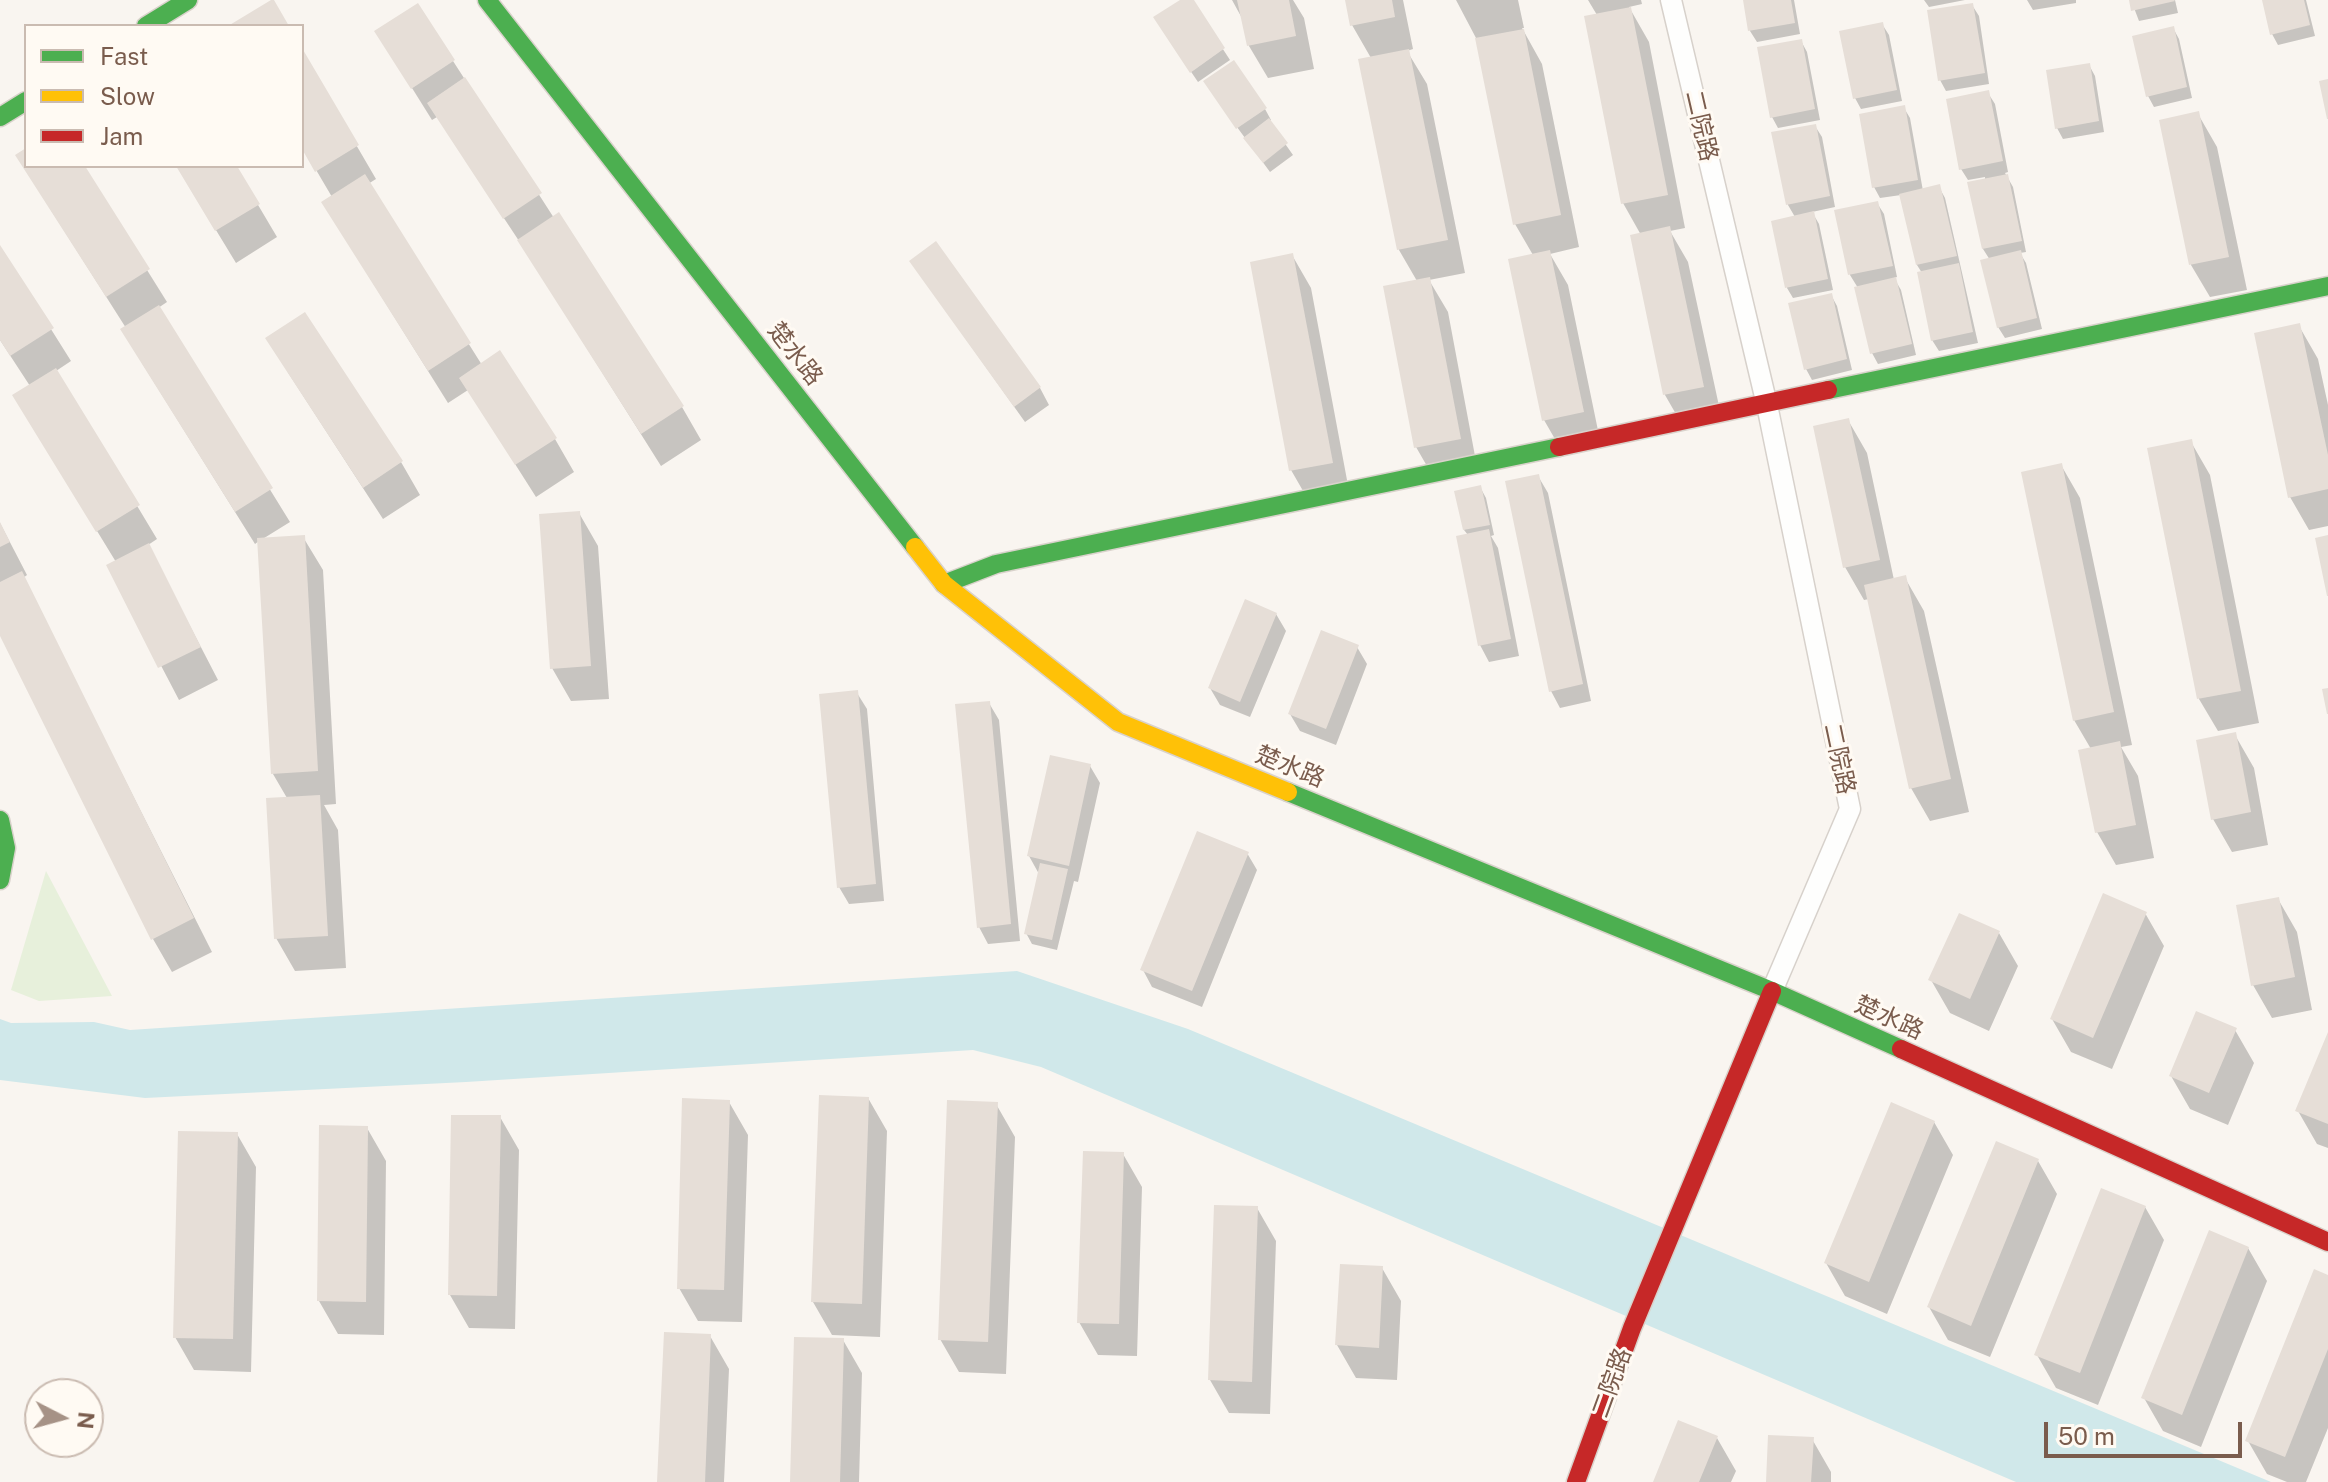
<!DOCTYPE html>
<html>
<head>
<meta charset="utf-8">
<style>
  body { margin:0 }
  #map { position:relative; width:2328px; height:1482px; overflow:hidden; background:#f9f5f0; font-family:"Public Sans",sans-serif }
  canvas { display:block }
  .legend { position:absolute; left:24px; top:24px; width:280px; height:144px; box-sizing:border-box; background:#fffaf3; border:2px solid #cabbb1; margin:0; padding:10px 14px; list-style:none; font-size:24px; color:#7a5c4d }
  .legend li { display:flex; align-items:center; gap:16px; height:40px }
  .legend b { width:40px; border:2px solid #cabbb1 }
  .north { position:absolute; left:24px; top:1378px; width:80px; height:80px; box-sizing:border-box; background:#fffaf3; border:2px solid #cabbb1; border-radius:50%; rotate:96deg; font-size:22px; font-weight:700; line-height:32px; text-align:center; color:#7a5c4d }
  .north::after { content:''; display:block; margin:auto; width:28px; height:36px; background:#a69286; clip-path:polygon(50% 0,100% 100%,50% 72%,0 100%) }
  .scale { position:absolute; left:2044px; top:1422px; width:198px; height:36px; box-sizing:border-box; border:4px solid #7a5c4d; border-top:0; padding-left:10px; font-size:24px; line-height:28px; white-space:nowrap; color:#7a5c4d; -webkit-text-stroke:6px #fffaf3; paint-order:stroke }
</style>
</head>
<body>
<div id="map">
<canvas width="2328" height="1482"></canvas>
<ul class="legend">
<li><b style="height:10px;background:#4caf50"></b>Fast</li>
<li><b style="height:10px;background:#ffc107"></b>Slow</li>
<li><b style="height:10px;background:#c62828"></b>Jam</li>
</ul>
<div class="north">N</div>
<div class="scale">50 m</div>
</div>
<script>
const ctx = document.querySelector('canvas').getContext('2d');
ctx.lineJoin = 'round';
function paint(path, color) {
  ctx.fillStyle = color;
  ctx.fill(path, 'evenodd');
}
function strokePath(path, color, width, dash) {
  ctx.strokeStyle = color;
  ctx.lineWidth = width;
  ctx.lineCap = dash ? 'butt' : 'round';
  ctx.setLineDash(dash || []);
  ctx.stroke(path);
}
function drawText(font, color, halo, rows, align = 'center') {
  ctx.font = font + ' "Public Sans","Noto Sans SC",sans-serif';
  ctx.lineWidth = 6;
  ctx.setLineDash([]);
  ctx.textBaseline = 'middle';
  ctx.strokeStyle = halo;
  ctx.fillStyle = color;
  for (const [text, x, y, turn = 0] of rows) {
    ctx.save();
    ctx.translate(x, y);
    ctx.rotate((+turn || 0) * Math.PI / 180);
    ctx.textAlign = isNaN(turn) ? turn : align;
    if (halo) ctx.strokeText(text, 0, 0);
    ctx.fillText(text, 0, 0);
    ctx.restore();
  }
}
paint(new Path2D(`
  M46,871L112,996L39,1001L11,990Z`), '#e7f0db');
paint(new Path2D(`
  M1017,971L1188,1029L2271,1482H2016L1041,1067L973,1050L466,1082L145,1098L0,1080V1019L11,1023L94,1022L130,1030Z`), '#d0e8ea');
paint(new Path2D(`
  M1183,0H1191L1230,60L1198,82L1162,29Z
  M1232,0H1293L1304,18L1314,69L1268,78L1249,46L1243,20Z
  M1347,0H1403L1413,49L1407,51L1427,84L1465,273L1429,280L1448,312L1478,472L1435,480L1416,447L1417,281L1399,250L1361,61L1371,58L1352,25Z
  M1456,0H1518L1524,28H1522L1542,64L1579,247L1550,254L1568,285L1601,445L1563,453L1544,420L1533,255L1515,224L1476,38Z
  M1588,0H1641L1642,4L1629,7L1649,42L1685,228L1670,231L1688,262L1722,420L1684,428L1665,395L1632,237L1641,235L1623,203L1597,15Z
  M1745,0H1794L1800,34L1757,42L1750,31Z
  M1924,0H1965L1929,7Z
  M2027,0H2076V3L2033,10Z
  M2131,0H2175L2178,13L2139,21Z
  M2264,0H2306L2315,36L2278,45L2272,34Z
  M417,5L554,218L682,407L701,440L661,466L525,250L437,117L432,120L377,32Z
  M1972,5L1979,16L1989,84L1946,91L1940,80Z
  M1882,24L1889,35L1902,101L1861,109L1855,98Z
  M2173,28L2179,39L2192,98L2154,107L2148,96Z
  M1801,41L1807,52L1820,120L1778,128L1772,117Z
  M302,52L376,179L368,184L482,365L555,439L574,472L536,497L468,390L448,403L323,203L332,197L302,146Z
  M2089,65L2095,76L2104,132L2063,139L2057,128Z
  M1212,93L1265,109L1271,120L1269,121L1293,155L1270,172Z
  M1988,93L1995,104L2008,172L2005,173L2013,187L2026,252L2020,253L2026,263L2042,329L2005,338L1998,327L1990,260L1983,249L1985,177L1968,180L1961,169Z
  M1904,108L1910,118L1923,191L1939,187L1945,198L1978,343L1939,351L1932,340L1922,273L1917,265L1901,195L1880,198L1874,187Z
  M2198,114L2217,147L2247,290L2210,297L2191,265Z
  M1815,126L1822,137L1835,207L1812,212L1819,224L1833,290L1793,298L1787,288L1795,217L1788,205L1774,134Z
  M26,150V166H82L167,302L158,308L290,522L261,540L303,537L323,570L336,804L324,805L338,830L346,968L295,971L276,938L287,798L273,774L259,541L255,544L142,363L126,328L37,188L18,156Z
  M177,166H235L277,237L236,263Z
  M1877,203L1884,214L1897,277L1894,278L1901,290L1916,355L1878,364L1872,353L1858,288L1850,275L1836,212Z
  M0,248L71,361L56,371L157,539L148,545L218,680L179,700L109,566L116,562L34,428L30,386L0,340Z
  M1292,255L1311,288L1350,496L1310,503L1291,470Z
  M911,262L1040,388L1049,405L1025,422Z
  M1831,295L1837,306L1852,370L1812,380L1806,369Z
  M2299,326L2318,359L2328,405V526L2309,530L2290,497Z
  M287,371L401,462L420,495L383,519Z
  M1848,420L1867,453L1894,580L1905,578L1924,611L1969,812L1930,821L1911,788L1869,599L1864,600L1845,567Z
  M2191,442L2210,475L2259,723L2218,731L2199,699Z
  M2061,465L2080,498L2132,745L2121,747L2138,776L2154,858L2116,865L2097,832L2091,749L2074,720Z
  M1538,476L1548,493L1591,701L1560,708L1551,691Z
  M1480,487L1486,498L1494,535L1491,536L1498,548L1519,656L1489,662L1480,645L1468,535L1464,530Z
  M579,513L598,546L609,699L571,701L552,668Z
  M0,523L27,575L23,578L212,952L172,972L153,939L0,632Z
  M1276,614L1286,631L1250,717L1220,705L1210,688Z
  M1357,647L1367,664L1336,745L1300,731L1290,714Z
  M857,693L867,709L884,901L849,904L839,887Z
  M989,703L999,720L1020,941L988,944L979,927Z
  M2235,735L2254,768L2268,845L2232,852L2213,819Z
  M1090,766L1100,783L1078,882L1074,881L1057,950L1032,944L1026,933L1039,874L1029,856Z
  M1247,853L1257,870L1202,1007L1152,987L1143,970Z
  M2278,899L2297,932L2312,1010L2272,1018L2253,985Z
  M2145,913L2164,946L2112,1069L2071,1052L2052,1019Z
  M1999,933L2018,966L1989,1031L1950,1013L1931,980Z
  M2235,1030L2254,1063L2228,1125L2190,1109L2171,1076Z
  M2328,1037V1148L2317,1144L2298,1111Z
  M868,1098L887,1131L880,1337L832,1335L813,1302Z
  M729,1102L748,1135L742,1322L698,1321L679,1288Z
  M996,1104L1015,1137L1006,1374L959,1372L940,1339Z
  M500,1117L519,1150L515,1329L469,1328L450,1295Z
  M1934,1122L1953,1155L1887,1314L1845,1296L1826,1263Z
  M367,1128L386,1161L384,1335L338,1334L319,1301Z
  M237,1134L256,1167L251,1372L194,1370L175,1337Z
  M1123,1154L1142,1187L1137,1356L1098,1355L1079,1322Z
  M2038,1161L2057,1194L1990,1357L1948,1340L1929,1307Z
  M2145,1207L2164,1240L2098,1405L2056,1388L2037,1355Z
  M1257,1208L1276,1241L1270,1414L1229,1413L1210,1380Z
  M2248,1248L2267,1281L2201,1447L2163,1431L2144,1398Z
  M1382,1268L1401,1301L1397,1380L1356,1378L1337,1345Z
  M2328,1277V1428L2306,1482H2287L2267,1474L2248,1441Z
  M710,1336L729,1369L724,1482H659Z
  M843,1340L862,1373L859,1482H792Z
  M1717,1438L1736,1471L1731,1482H1655Z
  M1812,1439L1831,1472V1482H1768Z`), '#0003');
paint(new Path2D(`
  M271,0H274L289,26H228Z
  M1180,0H1194L1225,48L1190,73L1153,17Z
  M1237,0H1289L1296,36L1247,46Z
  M1345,0H1392L1395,17L1350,26Z
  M1743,0H1791L1795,23L1748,31Z
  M2129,0H2174L2175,1L2131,11Z
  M2262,0H2304L2310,25L2270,35Z
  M418,3L455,60L411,89L374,31Z
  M1973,3L1985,73L1938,81L1927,10Z
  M1631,7L1668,195L1621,204L1584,16Z
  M1883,22L1897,90L1853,99L1839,31Z
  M2174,26L2187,87L2146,97L2132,36Z
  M1524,29L1561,215L1513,225L1475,38Z
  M1802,39L1815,109L1770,118L1757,47Z
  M302,48L359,145L315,172L302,149Z
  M1409,49L1448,240L1397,250L1358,59Z
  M1234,60L1267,108L1236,129L1203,81Z
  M2090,63L2099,121L2055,129L2046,70Z
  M465,77L542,193L503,219L427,103Z
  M2328,79V119H2327L2319,81Z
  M1989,90L2003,161L1959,170L1946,99Z
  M1905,105L1918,180L1872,188L1859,114Z
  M2199,111L2229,257L2189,265L2159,120Z
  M1269,118L1288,143L1263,163L1243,138Z
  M1816,124L1830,196L1786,205L1771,132Z
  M26,148V166H85L150,269L106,297L15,155Z
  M176,166H237L260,204L215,231Z
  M365,174L471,343L428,371L321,202Z
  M2008,174L2022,241L1982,249L1967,182Z
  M1940,184L1957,256L1916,265L1899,194Z
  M1878,201L1893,266L1848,275L1834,210Z
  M1814,211L1828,279L1785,288L1771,221Z
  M559,212L684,406L641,434L517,240Z
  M1670,226L1704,387L1663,395L1630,235Z
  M936,241L1041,387L1014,407L909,261Z
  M0,245L54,328L10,356L0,340Z
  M1550,250L1584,412L1542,421L1508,259Z
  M2021,250L2037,318L1997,328L1980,260Z
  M1293,253L1333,463L1289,471L1250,262Z
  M1959,263L1973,332L1931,341L1917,272Z
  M1430,277L1461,439L1414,448L1383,286Z
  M1896,277L1912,344L1870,354L1854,287Z
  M1832,293L1847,359L1804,370L1788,303Z
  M159,305L273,488L235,512L120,329Z
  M305,312L403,461L363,488L265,338Z
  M2300,323L2328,455V489L2288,498L2254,333Z
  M500,350L557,438L515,465L459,378Z
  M56,368L140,505L96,532L12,395Z
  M1849,418L1880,560L1843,568L1813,426Z
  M2192,439L2241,691L2197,699L2147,448Z
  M2062,463L2114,712L2073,721L2021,472Z
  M1539,474L1583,684L1549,692L1505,481Z
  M1481,485L1490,525L1463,530L1454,491Z
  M580,511L591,666L550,669L539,514Z
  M0,522L10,542L0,547Z
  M1489,529L1511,639L1478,646L1456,536Z
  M305,535L318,771L271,774L257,538Z
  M2328,535V596H2327L2315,538Z
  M149,543L201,647L158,668L106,565Z
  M22,571L194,918L151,940L0,636V582Z
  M1906,575L1951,779L1909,789L1864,585Z
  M1245,599L1277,613L1240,702L1208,688Z
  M1321,630L1359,645L1326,729L1288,714Z
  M2328,688V714H2327L2322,689Z
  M858,690L876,884L837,888L819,694Z
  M990,701L1011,924L977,928L955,704Z
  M2236,732L2251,812L2211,820L2196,740Z
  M2120,741L2136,825L2095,833L2078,750Z
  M1050,755L1091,764L1069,866L1027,856Z
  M320,795L328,936L274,939L266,798Z
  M1197,831L1249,852L1192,991L1140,970Z
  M1040,863L1068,869L1052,940L1024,934Z
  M2103,893L2147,912L2093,1038L2050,1019Z
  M2279,897L2295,977L2251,986L2236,905Z
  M1959,913L2000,931L1970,999L1928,980Z
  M2196,1011L2237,1028L2209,1093L2169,1076Z
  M2328,1032V1124L2295,1111Z
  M819,1095L869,1097L862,1304L811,1302Z
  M682,1098L730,1100L724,1290L677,1289Z
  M947,1100L998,1102L988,1342L938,1340Z
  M1891,1102L1935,1121L1869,1282L1824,1263Z
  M451,1115H501L497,1296L448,1295Z
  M319,1125L368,1126L366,1302L317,1301Z
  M178,1131L238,1132L233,1339L173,1338Z
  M1996,1141L2039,1159L1971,1326L1927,1307Z
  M1083,1151L1124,1152L1119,1324L1077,1323Z
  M2101,1188L2146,1206L2080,1373L2034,1355Z
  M1214,1205L1258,1206L1252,1382L1208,1380Z
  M2209,1230L2249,1247L2182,1415L2141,1398Z
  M1340,1264L1383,1266L1379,1348L1335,1345Z
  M2314,1269L2328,1275V1349L2285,1457L2245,1441Z
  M664,1332L711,1334L705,1482H657Z
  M794,1337L844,1338L840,1482H790Z
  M1678,1420L1718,1436L1699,1482H1653Z
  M1768,1435L1814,1437L1811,1482H1766Z`), '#e6ded7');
const street = new Path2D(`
  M1671,0L1767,405L1850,809L1772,991`);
const fast = new Path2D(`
  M487,0L915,547
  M146,26L188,0
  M0,117L26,101
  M1828,390L2328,286
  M944,584L996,564L1559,447
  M1288,792L1772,991L1901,1049
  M0,820L6,848L0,880`);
const slow = new Path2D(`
  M915,547L944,584L1118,722L1288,792`);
const jam = new Path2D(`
  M1559,447L1828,390
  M1901,1049L2328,1242
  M1576,1482L1632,1328L1772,991`);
strokePath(street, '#d7d1cb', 23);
strokePath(fast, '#d9d2cb', 21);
strokePath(slow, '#d9d2cb', 21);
strokePath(jam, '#d9d2cb', 21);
strokePath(street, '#fefefd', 20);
strokePath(fast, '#4caf50', 18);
strokePath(slow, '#ffc107', 18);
strokePath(jam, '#c62828', 18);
drawText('24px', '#7a5c4d', '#fffaf3', [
  ["二院路",1701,126,77],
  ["楚水路",795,354,52],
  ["二院路",1839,759,78],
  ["楚水路",1290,767,22],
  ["楚水路",1889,1018,24],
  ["二院路",1612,1383,-70]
]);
</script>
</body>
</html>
